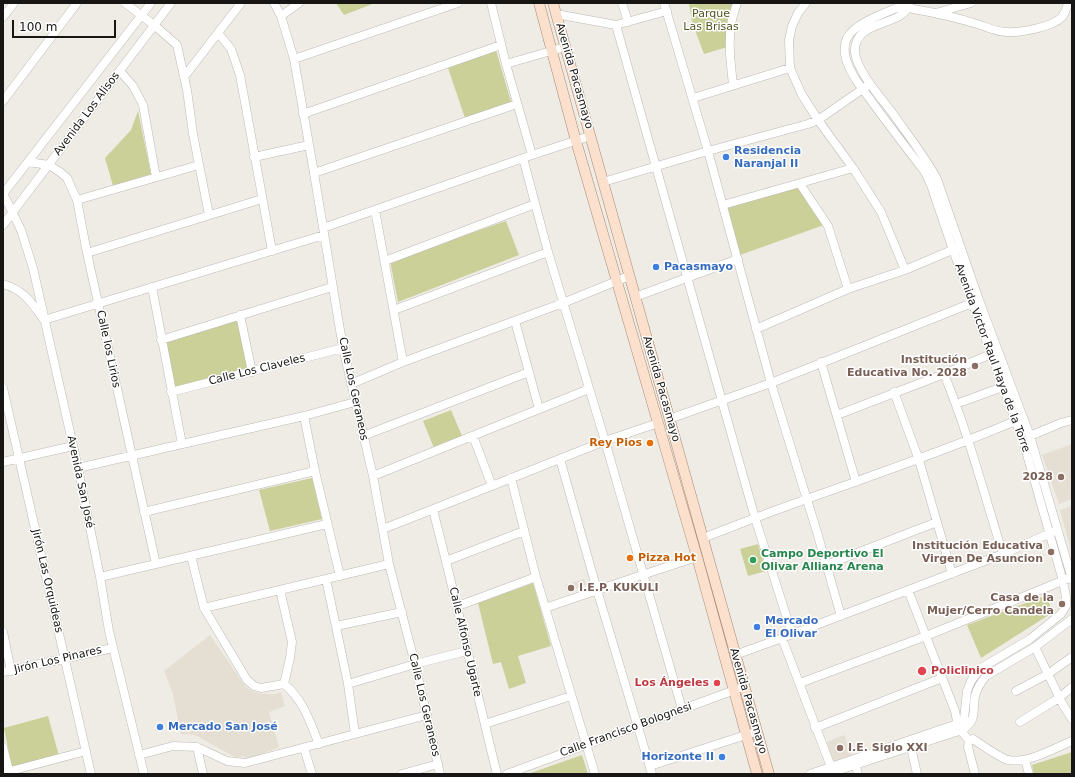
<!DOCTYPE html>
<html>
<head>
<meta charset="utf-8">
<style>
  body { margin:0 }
  #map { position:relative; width:1075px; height:777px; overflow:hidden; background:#efece6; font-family:"DejaVu Sans",sans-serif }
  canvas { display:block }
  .frame { position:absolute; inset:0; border:4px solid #171614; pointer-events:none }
  .scale { position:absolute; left:12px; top:20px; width:104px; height:18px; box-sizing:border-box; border:2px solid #171614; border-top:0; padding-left:5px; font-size:12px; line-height:14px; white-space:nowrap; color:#171614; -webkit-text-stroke:3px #fff; paint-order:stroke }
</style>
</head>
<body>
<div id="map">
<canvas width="1075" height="777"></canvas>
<div class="frame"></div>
<div class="scale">100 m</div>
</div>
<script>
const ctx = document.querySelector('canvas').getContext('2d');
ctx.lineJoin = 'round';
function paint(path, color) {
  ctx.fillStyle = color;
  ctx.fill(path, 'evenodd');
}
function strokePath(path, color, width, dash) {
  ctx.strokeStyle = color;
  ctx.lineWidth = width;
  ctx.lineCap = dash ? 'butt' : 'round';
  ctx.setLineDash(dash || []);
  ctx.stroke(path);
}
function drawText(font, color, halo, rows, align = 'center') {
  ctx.font = font + ' "DejaVu Sans",sans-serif';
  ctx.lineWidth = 3;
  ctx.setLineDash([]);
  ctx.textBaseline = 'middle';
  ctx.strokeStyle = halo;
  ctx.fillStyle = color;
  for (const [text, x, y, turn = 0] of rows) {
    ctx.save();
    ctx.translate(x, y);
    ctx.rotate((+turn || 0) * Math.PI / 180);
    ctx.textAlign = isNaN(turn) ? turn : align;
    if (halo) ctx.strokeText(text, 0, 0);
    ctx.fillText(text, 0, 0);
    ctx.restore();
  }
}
paint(new Path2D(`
  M1072,444V499L1059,504L1042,455Z
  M1072,506V554L1060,510Z
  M584,579L586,585L567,592L565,585Z
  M210,635L245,686L250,690L254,692L263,694H276L281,692L285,706L269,712L279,747L247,760L244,756L241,757H235L195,735L181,734L173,694L164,671Z
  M844,735L852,755L834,762L827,742Z`), '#e5ded2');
paint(new Path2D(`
  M336,3H375L344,15Z
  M689,3H734L727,47L704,54L692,22Z
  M496,50L511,102L465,118L448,68Z
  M138,111L151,174L113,186L105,158L131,130Z
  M799,187L824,225L740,255L726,207Z
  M506,221L519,255L398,302L390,261Z
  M242,319L255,368L174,389L165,342Z
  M451,410L462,436L434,448L423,421Z
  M312,478L322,519L270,531L259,490Z
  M758,544L766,571L748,576L740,549Z
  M533,583L551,646L518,656L526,683L509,689L501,662L493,664L478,603Z
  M1047,595L1052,613L981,658L967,625Z
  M48,716L59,756L12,767L4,728Z
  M1072,752V774H1034L1032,765Z
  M582,755L588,774H528Z`), '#cad097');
const minor = new Path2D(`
  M125,3L154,25L177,45L187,90L193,134L209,215
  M274,3L281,16L294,59L314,173L343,348L373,476L389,564L415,664L440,774
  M491,3L506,64L532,155
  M622,3L628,22
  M664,3L708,151L771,383L817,532L841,616
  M806,3L798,13L792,26L789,40L790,68L802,95L818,120L853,168L881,212L905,270
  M909,3C905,28 853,18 855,52C856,69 880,97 891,111C907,134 924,155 937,179L979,300L1030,436L1072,579
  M908,8C931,12 955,17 977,24C987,27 996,32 1006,32C1020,33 1053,27 1062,17C1065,13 1067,7 1068,3
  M936,13L971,3
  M556,14L616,25L667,11
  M281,16L299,3
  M3,17L14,3
  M616,25L755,518L792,634
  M218,33L231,49L240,75L272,251
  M294,59L458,3
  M506,64L565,47
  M120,71L133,86L143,105L156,177
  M184,77L241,3
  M733,85C731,65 728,45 731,25C732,17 735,10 737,3
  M693,98L790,68
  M3,101L77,3
  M303,114L501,45
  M254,157L309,145
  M523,158L548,252L605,441L682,709
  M28,162L49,165L60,172L67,178L77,200L87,253L156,564
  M314,173L517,104
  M603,182L708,151L808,124L818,120L867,86
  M800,184L828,226L848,289
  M3,193L21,230L33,268L78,468L100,577L109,631L144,774
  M3,194L151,3
  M77,200L199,165
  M723,205L853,168
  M375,210L403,362
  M3,225L171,3
  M323,228L532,155L590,136
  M87,253L262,199
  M385,261L535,204
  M3,284C24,290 32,303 44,320L324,235
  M152,287L182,444
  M635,297L738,259
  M394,310L548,252
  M240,315L252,372
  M515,321L539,409
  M756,329L848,289L905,270L957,248
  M161,340L332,287
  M821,362L856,482
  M944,374C968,432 984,494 1003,554
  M351,384L403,362L563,303L629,276
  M3,388L91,774
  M171,392L343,348
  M894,392L919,460L952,574
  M956,404L1008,385
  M837,415L944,374L996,352
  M304,416L315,471L340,576
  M669,419L771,383L972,303
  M363,436L529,372
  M473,436L492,486
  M1030,436L1061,423L1072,420
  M560,459L597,590L652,774
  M3,462L73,446
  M78,468L304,416L355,402
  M373,476L589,389
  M511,478L536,577L595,774
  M433,510C456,598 475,686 497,774
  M144,512L315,471
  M383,529L605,441L658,423
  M703,538C737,525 772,511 807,499C879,473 950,449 1020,419
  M191,556L204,608L247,680L254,686L261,688L284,684C303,699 310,722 319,744
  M446,561L524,531
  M826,565L937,522
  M100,577L327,524
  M326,579L348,684L355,734
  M280,590L292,642L290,658L284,684
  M908,590L955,711L959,731C965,732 964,737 969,740L968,747L975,774
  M458,606L536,577
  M204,608L389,564
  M545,608L642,575L697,557
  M336,626L402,612
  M3,632L11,671
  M782,638L831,767
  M1035,647L1063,705L1072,719
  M735,655L782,638L1003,554L1055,531
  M3,672L113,648
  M800,683L926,636L1067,579
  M348,684L415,664L467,651
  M1016,691L1048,674L1072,657
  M1020,722L1059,698L1072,687
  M485,724L571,696
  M815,728L942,678
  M973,739C982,745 998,757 1008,760C1028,764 1054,748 1072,741
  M910,743L917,774
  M3,747L9,771
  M197,747L203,774
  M304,748L312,774
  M139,755L173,746L197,747L227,761L245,763L427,715
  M854,759L858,774
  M1025,760L1029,774
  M650,766L752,733
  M3,773L86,751
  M402,774L438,764
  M507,774L740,688
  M810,774L957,724L964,719L967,691L971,681L981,668L1030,639L1061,614L1066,606V597L1063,581L1024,444L953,250L931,185L925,172C908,150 891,128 875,106C865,92 851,76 846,59C844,52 844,45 847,38C855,23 883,14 899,7L901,3
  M827,774L962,730C978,720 972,711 975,696C977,688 981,682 986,676L1035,647L1072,619`);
const major = new Path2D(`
  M539,3L576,141L697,557L757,774
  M553,3L769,774`);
strokePath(minor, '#bdbab5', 9);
strokePath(major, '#a88c77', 11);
strokePath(minor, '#fff', 8);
strokePath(major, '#fae0cd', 10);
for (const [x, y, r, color] of [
  [726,157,4,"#3f7fe0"],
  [656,267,4,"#3f7fe0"],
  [975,366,4,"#8d6e63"],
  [650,443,4,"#e8710a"],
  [1061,477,4,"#8d6e63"],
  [1051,552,4,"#8d6e63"],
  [630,558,4,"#e8710a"],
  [753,560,4,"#2e9e5b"],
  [571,588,4,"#8d6e63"],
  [1062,604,4,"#8d6e63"],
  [757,627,4,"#3f7fe0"],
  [922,671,5,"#e0444e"],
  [717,683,4,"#e0444e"],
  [160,727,4,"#3f7fe0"],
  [840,748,4,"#8d6e63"],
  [722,757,4,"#3f7fe0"]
]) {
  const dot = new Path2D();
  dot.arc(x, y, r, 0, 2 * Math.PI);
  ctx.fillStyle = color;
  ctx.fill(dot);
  strokePath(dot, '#fff', 1.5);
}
drawText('11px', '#525621', '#fff', [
  ["Parque",711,14],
  ["Las Brisas",711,27]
]);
drawText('11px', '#171614', '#fff', [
  ["Avenida Pacasmayo",574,76,74],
  ["Avenida Los Alisos",87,114,-53],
  ["Calle los Lirios",108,349,78],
  ["Avenida Victor Raul Haya de la Torre",992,358,70],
  ["Calle Los Claveles",257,370,-14],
  ["Calle Los Geraneos",353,389,78],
  ["Avenida Pacasmayo",661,389,74],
  ["Avenida San José",80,482,78],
  ["Jirón Las Orquideas",47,581,77],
  ["Calle Alfonso Ugarte",465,642,77],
  ["Jirón Los Pinares",58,660,-13],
  ["Avenida Pacasmayo",748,701,74],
  ["Calle Los Geraneos",424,705,77],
  ["Calle Francisco Bolognesi",626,730,-20]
]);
drawText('bold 11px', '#366cbe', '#fff', [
  ["Residencia",734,151],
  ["Naranjal II",734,164],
  ["Pacasmayo",664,267],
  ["Mercado",765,621],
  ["El Olivar",765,634],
  ["Mercado San José",168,727],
  ["Horizonte II",714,757,"right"]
], 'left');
drawText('bold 11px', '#785e54', '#fff', [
  ["Institución",967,360],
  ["Educativa No. 2028",967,373],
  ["2028",1053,477],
  ["Institución Educativa",1043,546],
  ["Virgen De Asuncion",1043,559],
  ["I.E.P. KUKULI",579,588,"left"],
  ["Casa de la",1054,598],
  ["Mujer/Cerro Candela",1054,611],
  ["I.E. Siglo XXI",848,748,"left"]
], 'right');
drawText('bold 11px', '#c56008', '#fff', [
  ["Rey Pios",642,443],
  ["Pizza Hot",638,558,"left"]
], 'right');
drawText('bold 11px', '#27864d', '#fff', [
  ["Campo Deportivo El",761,554],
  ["Olivar Allianz Arena",761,567]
], 'left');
drawText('bold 11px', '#be3a42', '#fff', [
  ["Policlinico",931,671],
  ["Los Ángeles",709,683,"right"]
], 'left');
</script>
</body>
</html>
